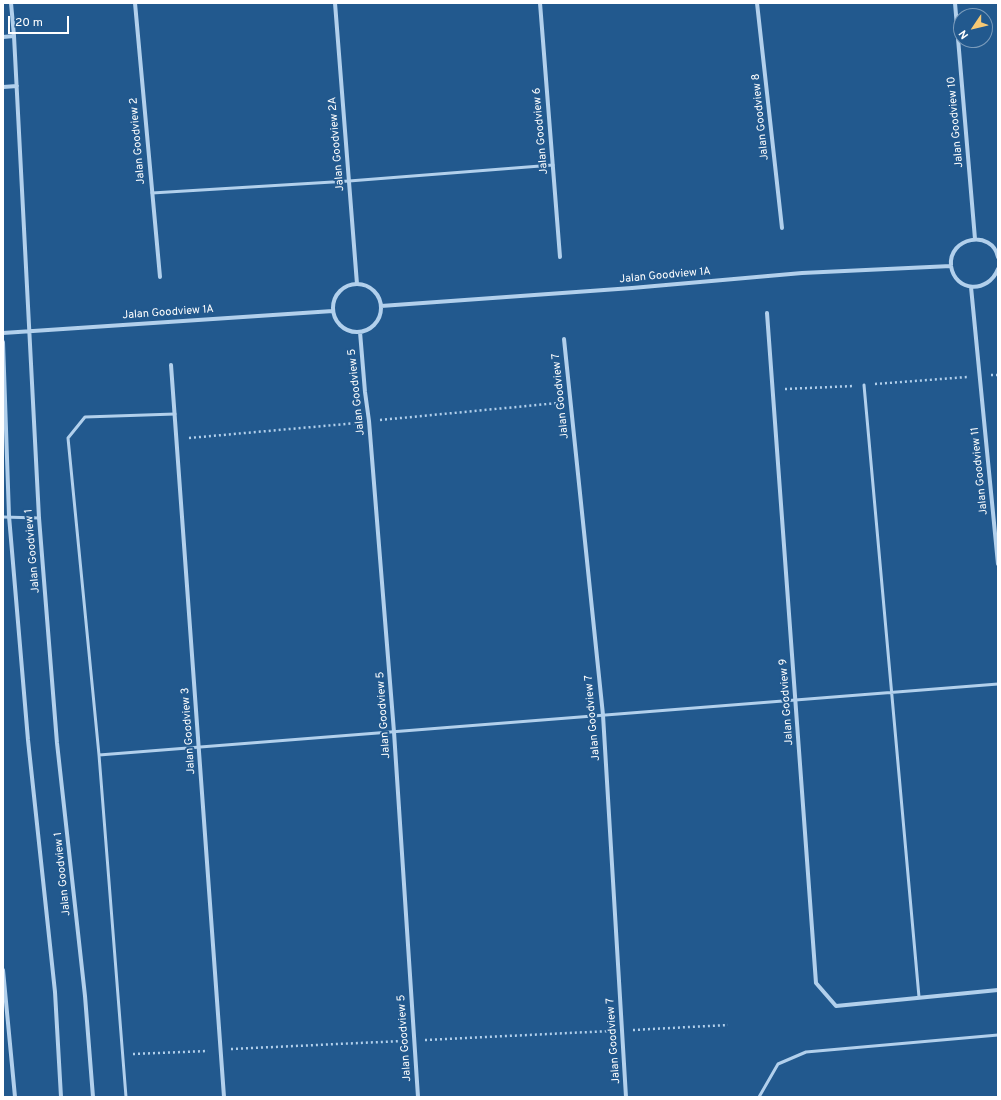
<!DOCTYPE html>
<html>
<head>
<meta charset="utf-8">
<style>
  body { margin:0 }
  #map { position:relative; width:1001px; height:1100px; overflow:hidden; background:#22598e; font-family:Overpass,sans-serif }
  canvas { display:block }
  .frame { position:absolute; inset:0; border:4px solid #fff; pointer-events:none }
  .north { position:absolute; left:953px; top:8px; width:40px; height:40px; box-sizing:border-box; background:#22598e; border:1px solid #7a9bbb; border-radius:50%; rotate:235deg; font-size:11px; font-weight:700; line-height:16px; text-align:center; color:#fff }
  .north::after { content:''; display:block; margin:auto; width:14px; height:18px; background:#f7c974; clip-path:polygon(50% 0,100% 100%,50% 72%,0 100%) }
  .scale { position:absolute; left:8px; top:16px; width:61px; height:18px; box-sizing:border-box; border:2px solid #fff; border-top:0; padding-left:5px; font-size:12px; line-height:14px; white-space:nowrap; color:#fff; -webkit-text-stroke:3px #22598e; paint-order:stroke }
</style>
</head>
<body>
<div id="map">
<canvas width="1001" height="1100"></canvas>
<div class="frame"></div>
<div class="north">N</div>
<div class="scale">20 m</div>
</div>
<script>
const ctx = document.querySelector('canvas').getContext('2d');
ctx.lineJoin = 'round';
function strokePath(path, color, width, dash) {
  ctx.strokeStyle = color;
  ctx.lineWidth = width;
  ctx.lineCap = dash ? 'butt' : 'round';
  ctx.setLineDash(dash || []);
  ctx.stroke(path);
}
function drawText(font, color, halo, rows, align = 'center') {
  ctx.font = font + ' Overpass,sans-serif';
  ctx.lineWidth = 4;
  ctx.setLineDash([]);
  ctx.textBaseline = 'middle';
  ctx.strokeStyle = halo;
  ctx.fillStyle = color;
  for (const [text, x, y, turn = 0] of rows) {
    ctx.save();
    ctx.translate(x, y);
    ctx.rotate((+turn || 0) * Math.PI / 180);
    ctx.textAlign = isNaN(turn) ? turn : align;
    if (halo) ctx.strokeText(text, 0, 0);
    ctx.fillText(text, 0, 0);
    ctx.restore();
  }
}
strokePath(new Path2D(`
  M991,375H998
  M875,384L968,377
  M785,389L854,386
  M380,420L558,403
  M189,438L357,423
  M633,1030L728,1025
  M425,1040L610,1031
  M231,1049L402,1041
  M133,1054L208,1051`), '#b2d0ec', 2.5, [2, 3]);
strokePath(new Path2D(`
  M152,193L349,181L553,165
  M864,385L919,997
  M3,517L39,518
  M99,755L998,684
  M126,1097L99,755L68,438L85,417L175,414
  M759,1097L778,1064L806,1052L998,1035`), '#b2d0ec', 3);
strokePath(new Path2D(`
  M11,3L14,36L39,518L57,743L85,996L93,1097
  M135,3L160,277
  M335,3L357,284
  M540,3L560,257
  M757,3L782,228
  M955,3L975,239
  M3,37L14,36
  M3,87L17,86
  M998,257C992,229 948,237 951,266C955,292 988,294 998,269
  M333 308a24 24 0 1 1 48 0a24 24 0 1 1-48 0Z
  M971,287L998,564
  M381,306L632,288L802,273L951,266
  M767,313L816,983L836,1006L998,990
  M360,332L365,392L369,421L394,732L418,1097
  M3,333L333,311
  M564,339L603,715L626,1097
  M3,342L9,516L28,740L55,992L61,1097
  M171,365L224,1097
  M3,970L15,1097`), '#b2d0ec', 4);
drawText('11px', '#fff', '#22598e', [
  ["Jalan Goodview 8",761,117,-96],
  ["Jalan Goodview 10",956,122,-95],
  ["Jalan Goodview 6",541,131,-95],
  ["Jalan Goodview 2",138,141,-95],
  ["Jalan Goodview 2A",337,144,-95],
  ["Jalan Goodview 1A",665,276,-5],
  ["Jalan Goodview 1A",168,313,-4],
  ["Jalan Goodview 5",357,392,-96],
  ["Jalan Goodview 7",561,396,-96],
  ["Jalan Goodview 11",980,471,-96],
  ["Jalan Goodview 1",33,551,-95],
  ["Jalan Goodview 9",787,702,-94],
  ["Jalan Goodview 5",384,715,-94],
  ["Jalan Goodview 7",593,718,-95],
  ["Jalan Goodview 3",189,731,-94],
  ["Jalan Goodview 1",63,874,-96],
  ["Jalan Goodview 5",405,1038,-94],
  ["Jalan Goodview 7",614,1041,-94]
]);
</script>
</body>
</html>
